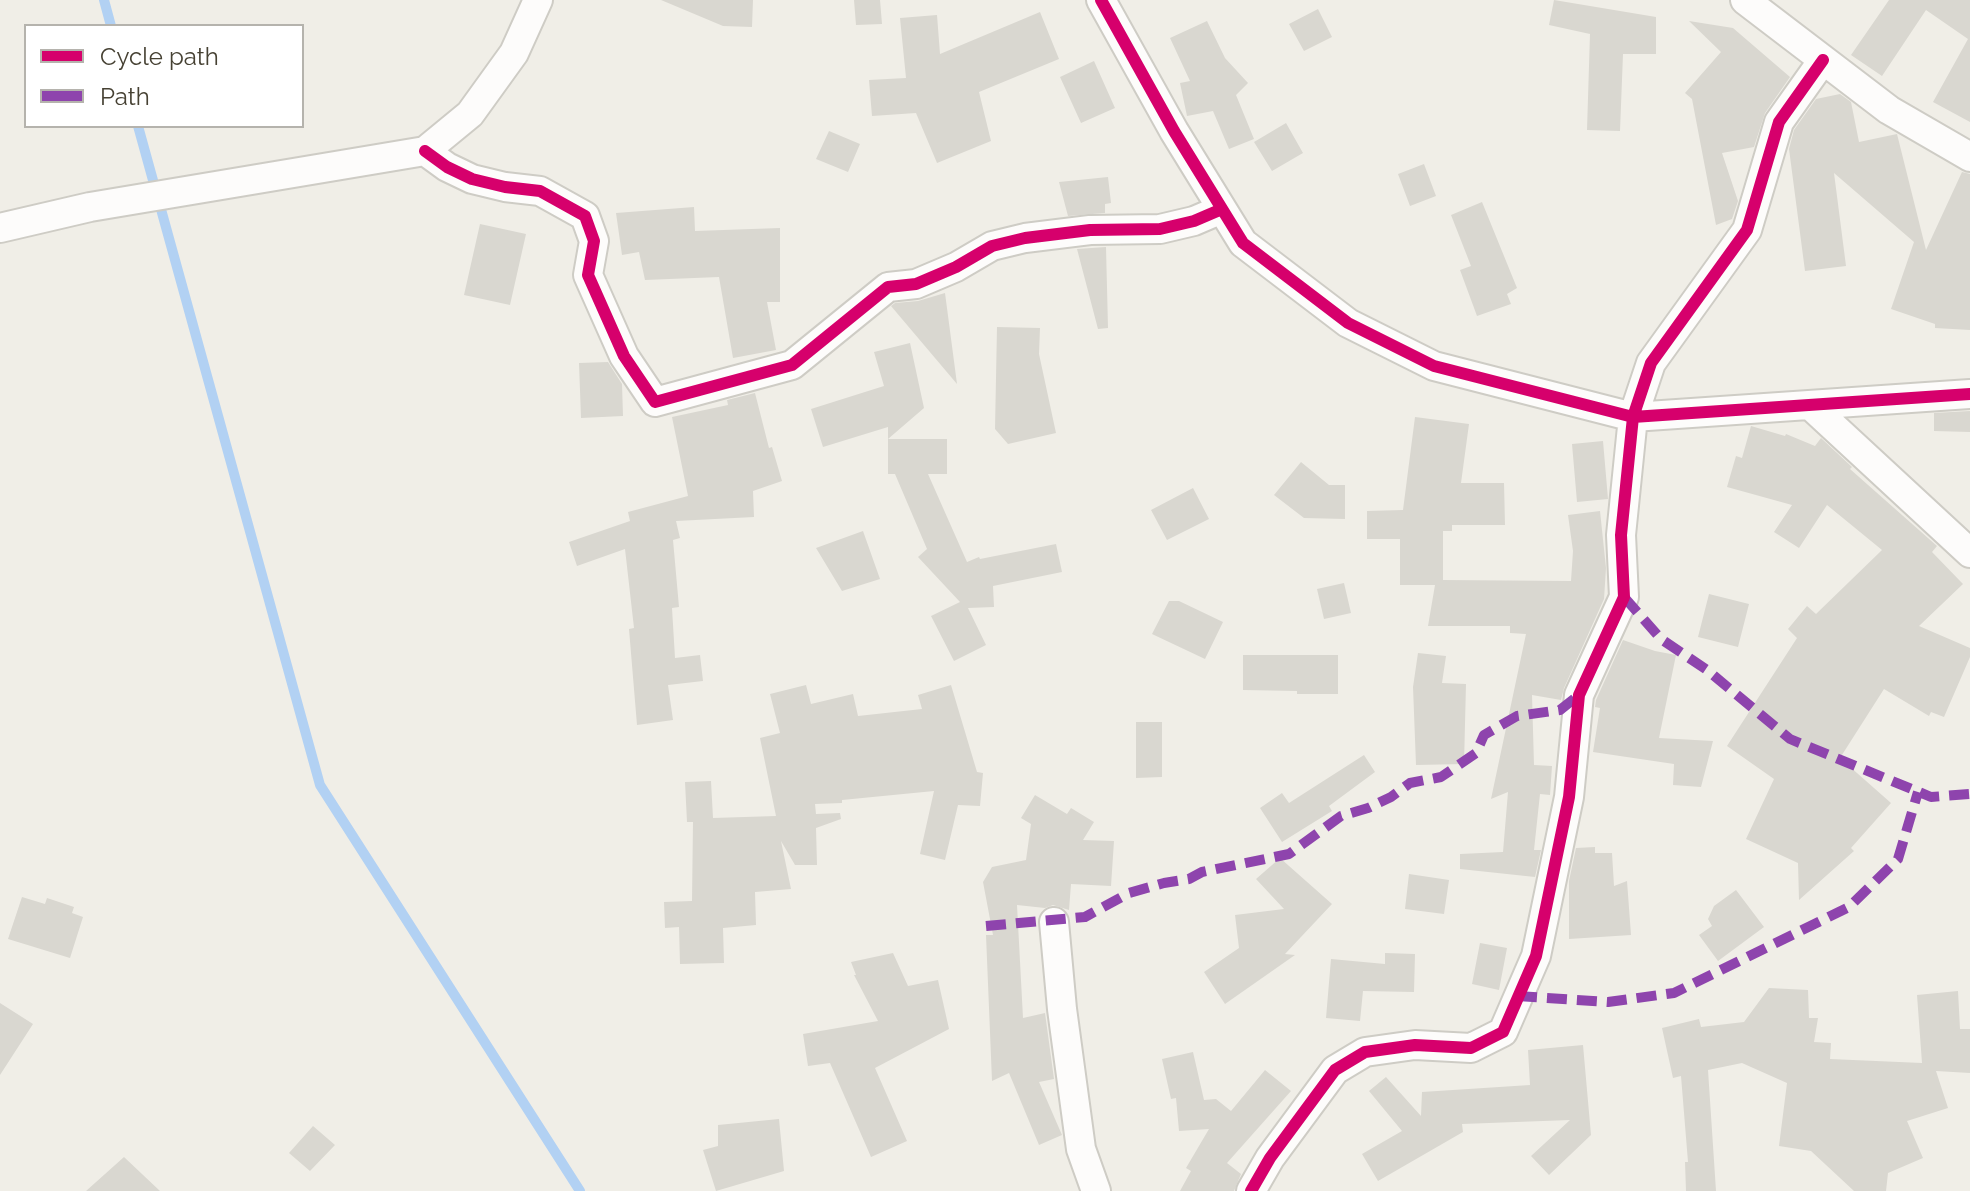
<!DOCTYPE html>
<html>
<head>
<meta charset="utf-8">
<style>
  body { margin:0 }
  #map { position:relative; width:1970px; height:1191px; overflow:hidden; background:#f0eee7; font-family:Raleway,sans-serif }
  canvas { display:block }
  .legend { position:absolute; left:24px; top:24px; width:280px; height:104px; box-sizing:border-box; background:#fff; border:2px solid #b5b3ad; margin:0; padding:10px 14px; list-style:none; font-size:24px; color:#464133 }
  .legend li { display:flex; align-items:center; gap:16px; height:40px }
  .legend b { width:40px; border:2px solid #b5b3ad }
</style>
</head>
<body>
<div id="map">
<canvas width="1970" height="1191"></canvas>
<ul class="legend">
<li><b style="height:10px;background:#d6006c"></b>Cycle path</li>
<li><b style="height:10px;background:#8e44ad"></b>Path</li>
</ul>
</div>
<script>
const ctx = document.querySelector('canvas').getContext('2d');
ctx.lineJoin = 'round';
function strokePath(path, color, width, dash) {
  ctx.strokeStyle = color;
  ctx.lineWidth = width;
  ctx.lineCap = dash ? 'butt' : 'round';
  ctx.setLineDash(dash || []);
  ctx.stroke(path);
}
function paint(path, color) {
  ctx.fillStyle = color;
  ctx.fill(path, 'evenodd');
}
strokePath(new Path2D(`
  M104,0L111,26
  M138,126L320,785L580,1191`), '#b2d1f3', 10);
paint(new Path2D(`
  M661,0H753L752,27L723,26Z
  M854,0H880L882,24L856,25Z
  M1554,0L1656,17V54H1623L1620,131L1587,130L1590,34L1549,25Z
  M1889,0H1970V122L1933,102L1968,39L1926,10L1882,76L1851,55Z
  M1318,9L1332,37L1304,51L1289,24Z
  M1040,12L1059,59L979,92L991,141L937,163L916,113L872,116L869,80L906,78L900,18L937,15L940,54Z
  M1207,21L1225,58L1248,83L1236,95L1254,139L1229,149L1213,111L1187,116L1180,83L1190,81L1170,38Z
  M1689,21L1733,28L1790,77L1765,113L1754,147L1722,153L1738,201L1732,219L1716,225L1692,99L1685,93L1721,52Z
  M1094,61L1115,108L1081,123L1060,77Z
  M1840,94L1851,102L1859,142L1897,134L1926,250L1962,172L1970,174V330L1935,328V324L1891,309L1914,242L1834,173L1846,266L1805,271L1789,149L1794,130L1816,99Z
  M1286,123L1303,153L1272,171L1254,142Z
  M829,131L860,144L848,172L816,159Z
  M1424,164L1436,196L1410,206L1398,174Z
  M1108,177L1111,203L1105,204V213L1068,216L1059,182Z
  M1482,202L1517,288L1507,294L1511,304L1477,316L1460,270L1471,266L1451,215Z
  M694,207L695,231L780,228V302H767L776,350L733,358L719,277L645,280L639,252L622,255L616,213Z
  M480,224L526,234L510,305L464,295Z
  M1106,247L1108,328L1098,329L1077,249Z
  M945,293L957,384L891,306L895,303L918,301Z
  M997,327L1040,328L1039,354L1056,433L1008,444L995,429Z
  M910,343L924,408L888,439H947V474H928L967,562L979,557L980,559L1056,544L1062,572L993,586L994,607L968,608L986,645L954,661L931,616L960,602L918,557L927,549L895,474H888V427L823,447L811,409L884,386L874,352Z
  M608,362L622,384L623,416L581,418L579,363Z
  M755,393L769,448L772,447L782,481L753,491L754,517L676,521L680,538L673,540L679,607L672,608L675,658L700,655L703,681L668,685L673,720L637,725L629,629L634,628L625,549L577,566L569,542L630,521L628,512L688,496L672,417L728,405L727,400Z
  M1970,411V432L1934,431V413Z
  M1415,417L1469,424L1461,483H1504L1505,525H1452V531H1443V580L1571,581L1573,551L1568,515L1600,511L1606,568L1604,599L1564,688L1561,700L1532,695L1534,765L1552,766L1550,795L1540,794L1534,850H1541L1535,877L1460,869V854L1503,852L1508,792L1491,799L1526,634L1510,633V626H1428L1435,585H1400V539H1367V511L1403,510Z
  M1751,426L1785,436L1786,434L1815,446L1821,438L1852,467L1850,469L1937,546L1932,552L1963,584L1919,626L1970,648V657L1944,717L1931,712L1929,716L1884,689L1840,758L1891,803L1851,848L1854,851L1799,900L1798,863L1746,839L1774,779L1727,746L1797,638L1788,629L1807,606L1816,614L1882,550L1827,505L1799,548L1774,532L1792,505L1727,487L1736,456L1742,458Z
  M1603,441L1608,499L1577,502L1572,444Z
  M1301,462L1329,485H1345V519L1304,518L1274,495Z
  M1193,488L1209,519L1167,540L1151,510Z
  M863,531L880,579L842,591L816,548Z
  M1344,583L1351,613L1324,619L1317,589Z
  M1709,594L1749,604L1738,647L1698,637Z
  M1169,601H1179L1223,622L1205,659L1152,634Z
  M1623,640L1655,651L1676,655L1659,738L1713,741L1701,787L1673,785L1674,764L1593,752L1600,708L1595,707L1596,700Z
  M1418,653L1446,656L1442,683L1466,684L1464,764L1416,765L1413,687Z
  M1243,655H1338V694H1297V691L1243,690Z
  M806,685L811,704L853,694L858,716L922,709L918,695L951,685L977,772L983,773L980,806L958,805L945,860L920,854L934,791L842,800V803L815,804L816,814L840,813L841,819L816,828L817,865H795L781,841L791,889L755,892L756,925L723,928L724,963L680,964L679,927L665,928L664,902L692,901L693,822H687L685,782L711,781L713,818L776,816L760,738L780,733L770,694Z
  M1136,722H1162V777L1136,778Z
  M1364,755L1375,772L1329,806L1332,811L1282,842L1260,808L1282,793L1289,803Z
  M1035,795L1067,814L1071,808L1094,822L1083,840L1114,841L1111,886L1071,884L1069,910L1053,905L1045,908L1017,905L1023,1018L1045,1013L1054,1079L1039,1082L1062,1135L1039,1145L1009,1073L992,1081L986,935H993L983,882L992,867L1026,860L1031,824L1021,818Z
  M1595,847V853H1612L1614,886L1627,881L1631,935L1569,939V881L1576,848Z
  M1280,858L1332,904L1285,954L1295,955L1225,1004L1204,972L1239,948L1235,915L1284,909L1256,879Z
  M1409,874L1449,880L1444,914L1405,909Z
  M1736,890L1764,927L1718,961L1699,935L1712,926L1708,919L1714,906Z
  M22,897L45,904L47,898L74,907L72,913L83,917L70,958L8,939Z
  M1480,943L1507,948L1499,990L1472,984Z
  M893,953L908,986L938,980L949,1029L875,1068L907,1141L871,1157L830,1063L808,1066L803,1034L878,1021L854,975H856L851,962Z
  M1385,953L1415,954L1414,992L1363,991L1360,1021L1326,1018L1331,959L1385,964Z
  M1769,988L1808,990L1809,1018H1818L1814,1042L1831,1043L1830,1059L1922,1063L1917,995L1958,991L1960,1029H1970V1073L1936,1071L1948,1108L1907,1121L1923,1158L1888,1173L1886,1191H1854L1811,1151L1779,1146L1787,1083L1742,1063L1708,1070L1716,1191H1686L1685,1162H1688L1681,1076L1673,1078L1662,1028L1699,1019L1701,1027L1744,1022Z
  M0,1003L33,1024L0,1075Z
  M1583,1045L1591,1135L1549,1175L1531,1156L1570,1120L1462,1124L1463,1132L1378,1181L1362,1154L1402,1131L1369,1091L1386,1077L1421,1116L1422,1092L1530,1085L1528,1050Z
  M1193,1052L1204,1100L1216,1099L1231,1111L1265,1070L1291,1091L1227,1163L1241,1174L1234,1191H1180L1191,1171L1186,1168L1209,1129L1179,1131L1176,1098L1171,1099L1162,1059Z
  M779,1119L784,1171L716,1191L703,1150L718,1146V1125Z
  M313,1126L335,1145L310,1171L289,1153Z
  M124,1157L160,1191H86Z`), '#d9d7d0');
const street = new Path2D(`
  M1101,0L1174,131L1243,243L1348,323L1434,366L1633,417L1970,394
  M1745,0L1889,110L1970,157
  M425,151L447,167L472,179L505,187L540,191L585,216L594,241L588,275L624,356L655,402L792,365L888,287L916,284L956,267L992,246L1025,238L1090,230L1160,229L1194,221L1222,209
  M0,228L90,207L425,151L470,114L514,53L538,0
  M1811,406L1970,553
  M1054,922L1062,1009L1081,1149L1096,1191
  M1251,1191L1270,1158L1335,1070L1365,1052L1415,1045L1471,1048L1503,1032L1536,956L1569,797L1579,695L1624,597L1621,535L1633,417L1651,363L1747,230L1779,122L1823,60`);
strokePath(street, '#ceccc5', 32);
strokePath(street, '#fdfcfb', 28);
strokePath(new Path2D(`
  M1624,597L1661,639L1707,670L1790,739L1931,797L1970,794
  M986,926L1085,917L1129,893L1164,883L1189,879L1202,872L1289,854L1341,816L1368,808L1391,797L1410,783L1441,777L1476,753L1484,735L1517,716L1560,710L1579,695
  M1517,996L1608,1002L1674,993L1849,907L1898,859L1918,792`), '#8e44ad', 10, [20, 10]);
strokePath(new Path2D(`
  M1101,0L1174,131L1243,243L1348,323L1434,366L1633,417L1970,394
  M425,151L447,167L472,179L505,187L540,191L585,216L594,241L588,275L624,356L655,402L792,365L888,287L916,284L956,267L992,246L1025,238L1090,230L1160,229L1194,221L1222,209
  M1251,1191L1270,1158L1335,1070L1365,1052L1415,1045L1471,1048L1503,1032L1536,956L1569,797L1579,695L1624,597L1621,535L1633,417L1651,363L1747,230L1779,122L1823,60`), '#d6006c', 12);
</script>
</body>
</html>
